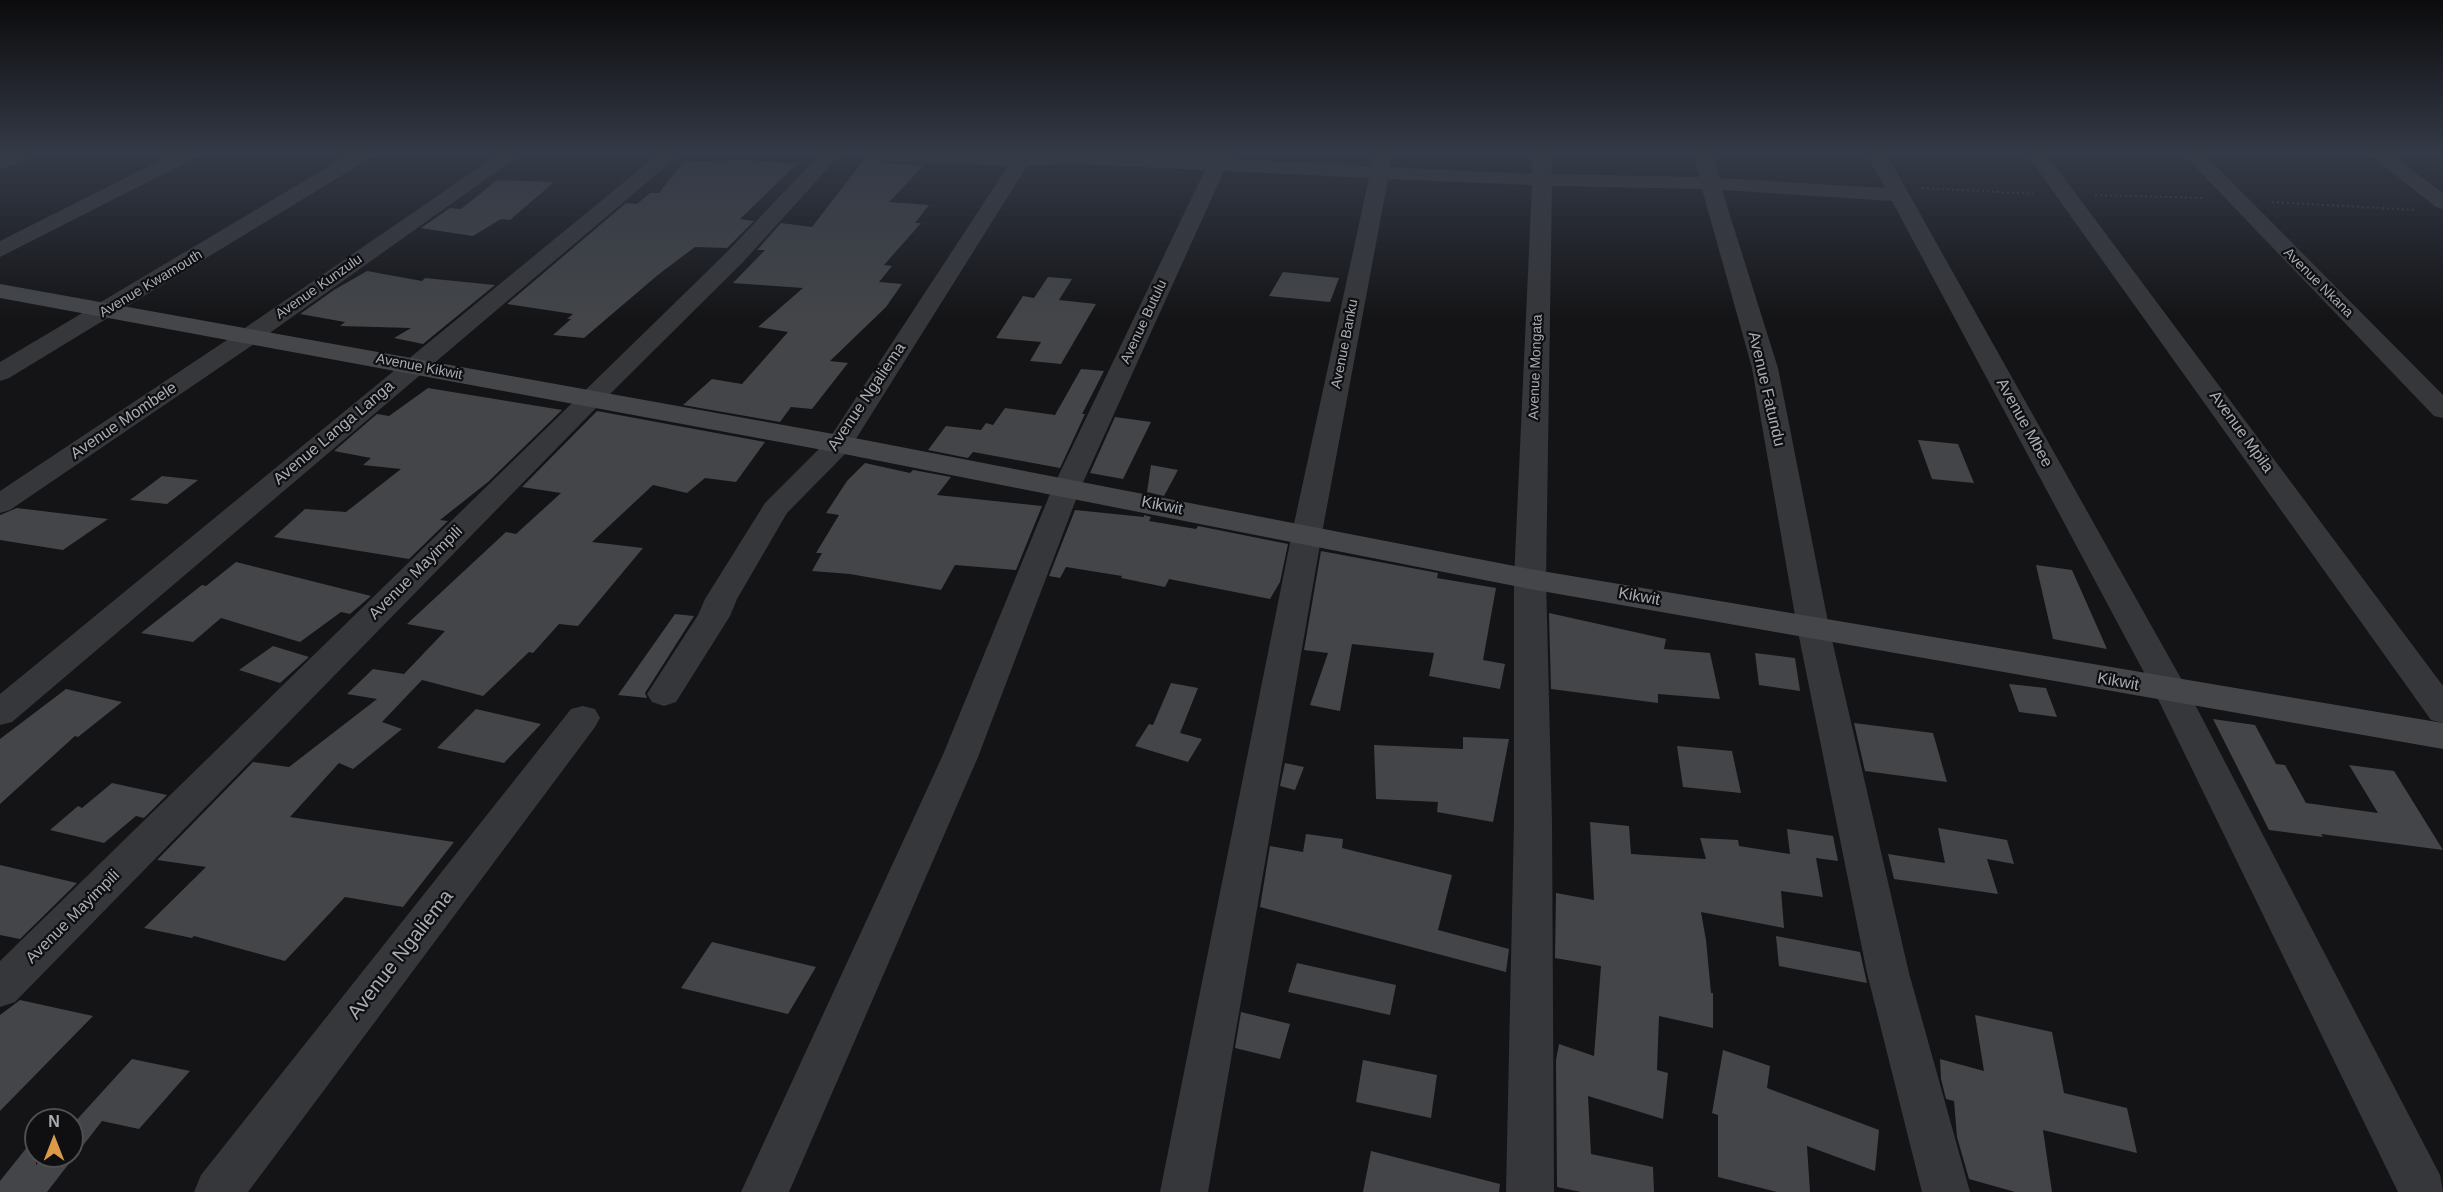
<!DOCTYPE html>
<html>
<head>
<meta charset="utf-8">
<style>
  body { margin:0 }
  #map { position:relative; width:2443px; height:1192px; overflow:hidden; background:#141416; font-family:Arial,sans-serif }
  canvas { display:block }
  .north { position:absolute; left:24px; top:1108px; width:60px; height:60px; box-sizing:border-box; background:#0f0f11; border:2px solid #4c4e52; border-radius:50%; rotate:0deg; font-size:16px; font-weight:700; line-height:24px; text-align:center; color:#a8adb4 }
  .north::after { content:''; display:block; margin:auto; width:21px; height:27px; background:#da9a48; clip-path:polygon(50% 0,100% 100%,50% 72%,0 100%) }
</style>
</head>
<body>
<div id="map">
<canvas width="2443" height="1192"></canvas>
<div class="north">N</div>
</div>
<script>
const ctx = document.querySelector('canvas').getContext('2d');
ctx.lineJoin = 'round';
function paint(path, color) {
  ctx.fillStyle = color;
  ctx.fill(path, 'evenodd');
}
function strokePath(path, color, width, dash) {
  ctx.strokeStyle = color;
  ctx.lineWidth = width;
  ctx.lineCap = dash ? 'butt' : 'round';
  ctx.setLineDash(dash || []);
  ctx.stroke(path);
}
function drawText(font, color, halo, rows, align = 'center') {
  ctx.font = font + ' Arial,sans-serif';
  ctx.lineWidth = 4.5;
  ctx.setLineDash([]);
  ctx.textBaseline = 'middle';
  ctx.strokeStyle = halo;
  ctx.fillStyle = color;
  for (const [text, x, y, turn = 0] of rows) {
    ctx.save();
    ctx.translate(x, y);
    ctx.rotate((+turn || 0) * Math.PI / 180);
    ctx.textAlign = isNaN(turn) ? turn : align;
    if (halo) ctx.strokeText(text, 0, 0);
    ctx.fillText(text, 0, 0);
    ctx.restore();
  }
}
paint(new Path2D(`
  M866,157L873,158L884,163L924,165L889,202L929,205L915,223H921L884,265L892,266L879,282L902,284L886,307L830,361L848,363L812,409L791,407L780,422L683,405L712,379L742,384L788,332L758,327L803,288L733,283L765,250H757L781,223L812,227Z
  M744,160L797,164L740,219L754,221L727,248L695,247L659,274L584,338L553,335L571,319H567L573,314L507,304L626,203L637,204L650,193H659L683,162Z
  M497,180L554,182L510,220L501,219L473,236L421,228L450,208L461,209Z
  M367,271L422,281L425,278L495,285L423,344L394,338L411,328L340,326L345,322L300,314L334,290Z
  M1283,272L1339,278L1330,302L1269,296Z
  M1048,277L1072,279L1059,300L1096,304L1061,364L1030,361L1041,342L996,338L1023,296L1034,298Z
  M1081,369L1104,371L1082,414H1085L1060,468L973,452L968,458L928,450L946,426L981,430L986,423L993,425L1005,408L1055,415Z
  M428,388L562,410L488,482L440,520L448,521L409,559L274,537L305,509L346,512L401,469L363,465L371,458L334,451L377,414L389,416Z
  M597,411L765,442L736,482L705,478L687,493L653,485L592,542L643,548L578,626L559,624L533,653L529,652L483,696L422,680L382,722L402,729L353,769L339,763L290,817L454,842L403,907L345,897L285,961L194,936L192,938L144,928L206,867L157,860L253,762L289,767L377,699L347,694L373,669L404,674L445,631L407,624L506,532L516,534L561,493L522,487Z
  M1115,417L1151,422L1123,479L1090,473Z
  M1918,440L1958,444L1974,483L1932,479Z
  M865,463L910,473L913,470L951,477L937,495L1042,506L1016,570L955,565L941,590L850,574L812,571L822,553H816L839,515L826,513L847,481Z
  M1151,465L1178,470L1164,496L1147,492Z
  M162,476L198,480L167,504L130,500Z
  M17,508L108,519L63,550L0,540V515Z
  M1075,510L1144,517V515L1151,517L1149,521L1196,529L1198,526L1288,544L1280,582L1270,599L1169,579L1165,587L1121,578L1122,576L1066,567L1060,578L1049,576Z
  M1321,551L1438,573L1437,578L1496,588L1483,660L1505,664L1500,689L1429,676L1434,653L1352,644L1340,711L1310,705L1328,653L1304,650Z
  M236,562L371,596L350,614L341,612L300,642L221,618L193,642L141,633L202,585L206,586Z
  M2036,565L2072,570L2107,649L2053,639Z
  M1549,613L1666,639L1664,649L1710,653L1720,699L1658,694V703L1551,689Z
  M675,614L694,616L645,693L647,698L618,695Z
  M273,646L309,657L280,683L239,670Z
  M1755,653L1795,658L1800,691L1759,685Z
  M1171,683L1198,688L1180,733L1202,739L1188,762L1135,746L1149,724L1153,725Z
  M2009,684L2046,688L2057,717L2019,712Z
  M66,689L122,702L78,737L75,736L0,804V739Z
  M476,709L541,724L504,763L437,748Z
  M2213,719L2255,725L2276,764L2285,765L2306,803L2378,813L2349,765L2394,771L2443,850L2321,834L2323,837L2269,830Z
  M1854,723L1933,733L1947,782L1865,771Z
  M1463,737L1509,739L1493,822L1437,812L1438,802L1376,799L1374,745L1463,749Z
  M1677,746L1732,751L1741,793L1683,787Z
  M1285,763L1304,767L1295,790L1280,786Z
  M112,783L167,795L144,818L136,816L104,843L50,830L78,806L82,808Z
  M1590,822L1629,826L1631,854L1706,859L1700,838L1738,840L1739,846L1790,854L1787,829L1833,836L1838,861L1816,858L1823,897L1781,891L1784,928L1701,912L1706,940L1711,993H1713V1028L1659,1016L1657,1070L1668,1073L1663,1119L1588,1096L1591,1154L1653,1167L1654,1192H1581L1557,1187L1556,1060L1559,1044L1594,1056L1601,966L1555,958L1556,893L1594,900Z
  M1938,828L2007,840L2014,864L1987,859L1998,894L1894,879L1888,854L1945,863Z
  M1306,834L1343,839L1342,848L1452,875L1438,930L1509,949L1506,972L1260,907L1270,846L1303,852Z
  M0,865L77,883L20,939L0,935Z
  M1776,936L1860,952L1867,983L1779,966Z
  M712,942L816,967L788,1014L681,988Z
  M1297,963L1396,985L1390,1015L1288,992Z
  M20,1000L93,1016L0,1111V1015Z
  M1241,1012L1290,1024L1280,1059L1235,1048Z
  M1975,1015L2052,1032L2064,1093L2127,1108L2137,1153L2043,1130L2052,1192H2015L1969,1179L1957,1137L1954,1101L1946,1099L1941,1079L1940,1059L1984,1071Z
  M1723,1050L1770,1066L1767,1088L1879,1130L1875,1171L1807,1146L1810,1192H1777L1718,1177V1115L1712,1113Z
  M132,1059L190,1071L139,1129L102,1121L47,1192H0V1181L36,1136V1165L44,1156H72V1125Z
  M1363,1060L1437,1075L1431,1118L1356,1102Z
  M1371,1151L1500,1184L1499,1192H1363Z`), '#434548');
strokePath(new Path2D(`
  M1922,188L2037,194
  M2095,195L2205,198
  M2272,202L2415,210`), '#3c3e41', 2, [2, 3]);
paint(new Path2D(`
  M4,155H30L27,159L0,170V157Z
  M171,155H196L193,159L0,257V241Z
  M348,155H372L369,159L9,378L0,381V362Z
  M497,155H520L257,342L10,510L0,513V491L239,332Z
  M657,155H679L12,722L0,725V694Z
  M819,155H840L743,262L598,406L15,1002L0,1007V961L727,252Z
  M874,155H1133L1211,159L1212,155H1232L1230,159L1371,166L1373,155H1393L1390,167L1532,174L1531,155H1551L1552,174L1699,177L1694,155H1714L1719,178L1885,188L1867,155H1887L2188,691L2440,1175L2443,1192H2398L2154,691L1892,201L1722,190L1778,368L1829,627L1909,973L1970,1192H1922L1867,973L1797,627L1752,368L1702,189L1552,186L1546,579L1552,821L1554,1192H1506L1514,821V579L1532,185L1388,179L1322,533L1208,1192H1160L1292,533L1369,178L1224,171L1080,489L978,757L789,1192H741L942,757L1052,489L1205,170L1074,164L1027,166L849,450L787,513L737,599L730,616L676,702L664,706L652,702L647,694L698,615L705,599L765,503L829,439L1008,166L884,161L877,159Z
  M2027,155H2047L2443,686V723L2431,720Z
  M2184,155H2205L2443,395V418L2434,416Z
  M2370,155H2392L2443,193V209L2436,207Z
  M583,706L595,709L600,718L595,727L248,1192H194L201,1175L571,709Z`), '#36373a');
paint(new Path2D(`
  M0,284L839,435L1530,569L2443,723V749L1530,589L839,453L0,298Z`), '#44464a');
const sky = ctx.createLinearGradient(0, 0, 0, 322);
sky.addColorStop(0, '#0b0b0c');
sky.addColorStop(0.48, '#343a47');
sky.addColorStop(1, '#343a4700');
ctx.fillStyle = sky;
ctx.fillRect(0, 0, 2443, 322);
drawText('14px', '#a8adb4', '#0f0f11', [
  ["Avenue Nkana",2318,283,45],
  ["Avenue Kwamouth",151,284,-31],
  ["Avenue Kunzulu",319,287,-35],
  ["Avenue Butulu",1144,322,-65],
  ["Avenue Banku",1345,344,-79],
  ["Avenue Kikwit",419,367,11],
  ["Avenue Mongata",1536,367,-88]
]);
drawText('16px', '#a8adb4', '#0f0f11', [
  ["Avenue Fatundu",1766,389,77],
  ["Avenue Ngaliema",867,397,-56],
  ["Avenue Mombele",124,421,-34],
  ["Avenue Mbee",2024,423,61],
  ["Avenue Mpila",2241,432,54],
  ["Avenue Langa Langa",334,433,-40],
  ["Kikwit",1162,506,11],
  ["Avenue Mayimpili",416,573,-45],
  ["Kikwit",1639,597,10],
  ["Kikwit",2118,682,10],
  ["Avenue Mayimpili",73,917,-45]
]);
drawText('20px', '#a8adb4', '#0f0f11', [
  ["Avenue Ngaliema",401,955,-52]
]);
</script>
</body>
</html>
